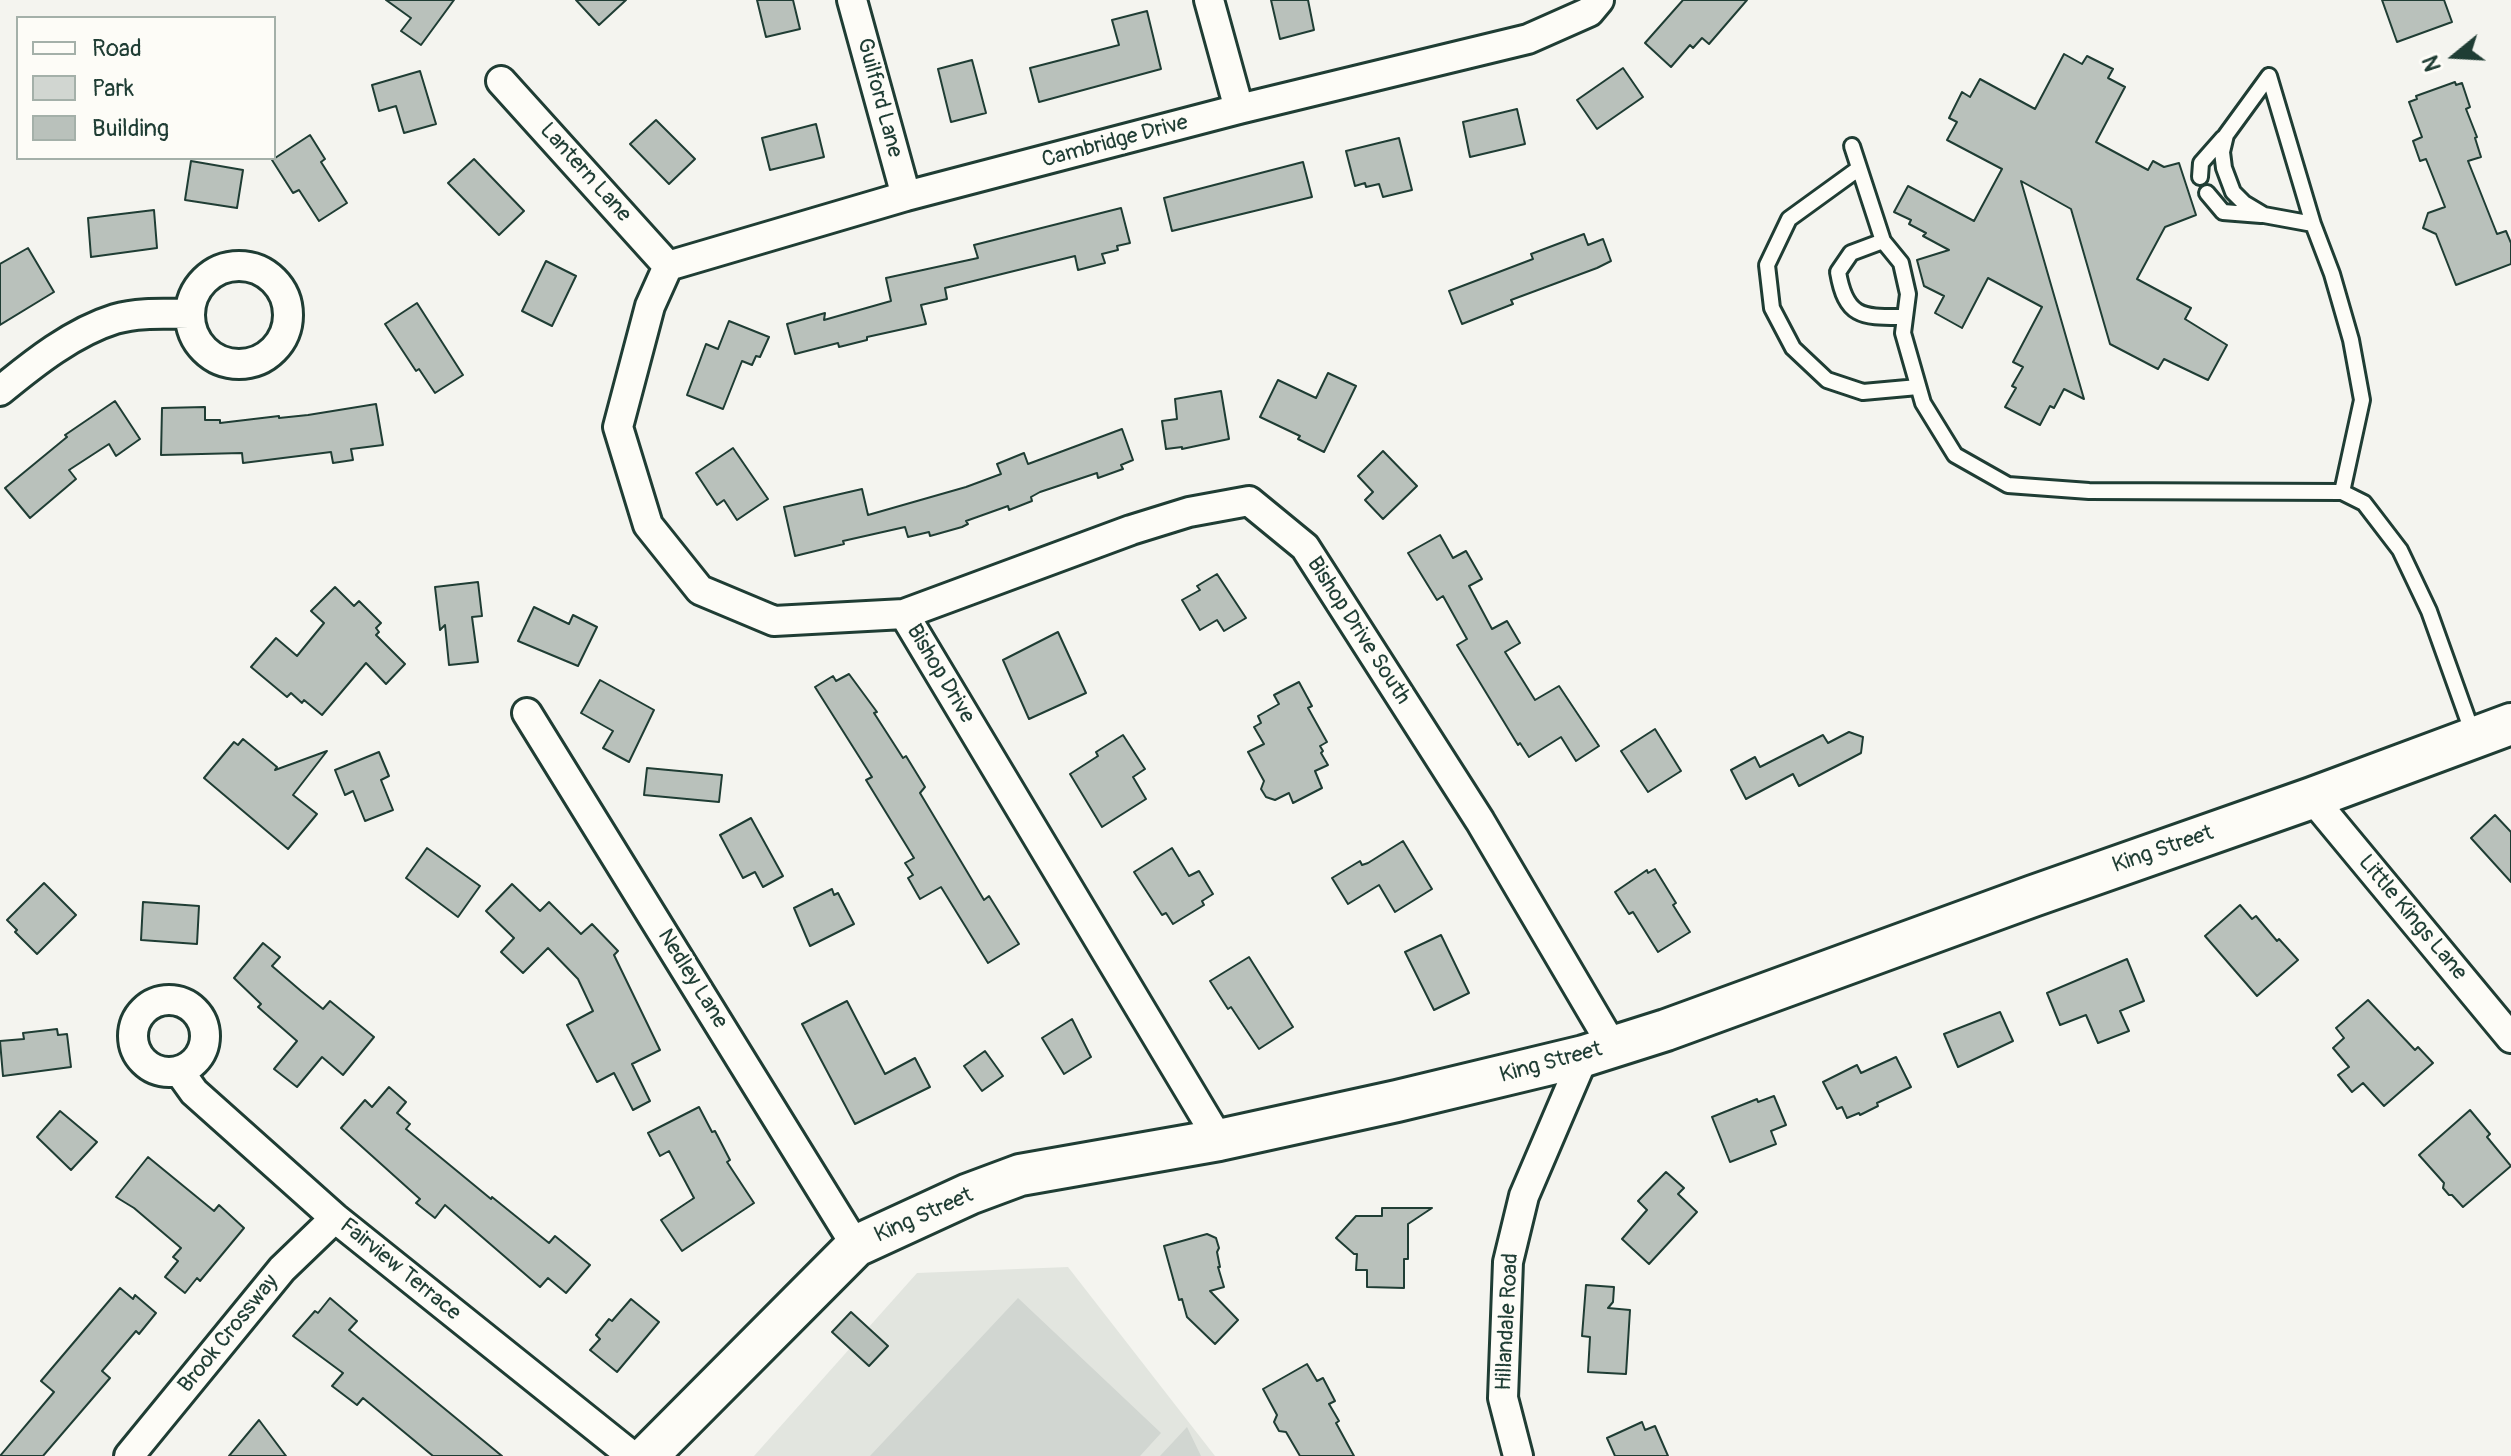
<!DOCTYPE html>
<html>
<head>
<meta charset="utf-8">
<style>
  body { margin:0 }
  #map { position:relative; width:2511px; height:1456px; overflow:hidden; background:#f4f4ef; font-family:Pangolin,sans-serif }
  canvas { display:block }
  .legend { position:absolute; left:16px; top:16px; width:260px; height:144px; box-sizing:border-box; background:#fdfcf7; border:2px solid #a4b0a9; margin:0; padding:10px 14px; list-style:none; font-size:24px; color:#1f3d34 }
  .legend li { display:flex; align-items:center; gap:16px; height:40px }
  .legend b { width:40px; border:2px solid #a4b0a9 }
  .north { position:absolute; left:2415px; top:16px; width:80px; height:80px; -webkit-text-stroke:6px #fdfcf7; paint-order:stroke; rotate:252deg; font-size:22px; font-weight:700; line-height:32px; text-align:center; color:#1f3d34 }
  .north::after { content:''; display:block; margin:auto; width:28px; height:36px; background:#1f3d34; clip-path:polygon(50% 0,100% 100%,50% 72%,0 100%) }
</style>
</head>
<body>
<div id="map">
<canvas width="2511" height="1456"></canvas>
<ul class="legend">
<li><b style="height:10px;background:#fdfcf7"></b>Road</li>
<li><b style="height:22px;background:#d1d6d1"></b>Park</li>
<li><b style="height:22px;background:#b9c1bb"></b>Building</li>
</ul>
<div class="north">N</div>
</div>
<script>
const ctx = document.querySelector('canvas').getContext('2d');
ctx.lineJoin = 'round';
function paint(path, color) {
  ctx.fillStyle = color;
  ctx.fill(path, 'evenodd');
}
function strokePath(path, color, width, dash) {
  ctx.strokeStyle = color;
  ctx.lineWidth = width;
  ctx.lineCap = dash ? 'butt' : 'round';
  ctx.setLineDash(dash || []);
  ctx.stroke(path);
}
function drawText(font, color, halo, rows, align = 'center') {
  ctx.font = font + ' Pangolin,sans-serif';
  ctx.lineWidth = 6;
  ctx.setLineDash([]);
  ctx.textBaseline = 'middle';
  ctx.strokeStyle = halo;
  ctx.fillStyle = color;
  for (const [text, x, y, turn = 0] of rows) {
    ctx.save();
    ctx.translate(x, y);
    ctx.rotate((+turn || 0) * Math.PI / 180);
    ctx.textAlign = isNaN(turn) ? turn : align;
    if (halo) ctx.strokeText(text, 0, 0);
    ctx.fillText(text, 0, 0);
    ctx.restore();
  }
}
paint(new Path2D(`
  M1068,1267L1215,1456H754L917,1273Z`), '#e2e5df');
paint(new Path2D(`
  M1018,1298L1161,1433L1140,1456H870Z
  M1187,1427L1201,1456H1160Z`), '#d1d6d1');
const building = new Path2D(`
  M386,0H454L421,45L401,31L411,18Z
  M576,0H626L599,25Z
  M757,0H793L800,29L766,37Z
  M1271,0H1308L1314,30L1280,39Z
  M1683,0H1747L1709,44L1702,38L1693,48L1690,45L1671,67L1645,43Z
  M2382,0H2444L2452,22L2397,42Z
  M1147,11L1161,69L1039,102L1030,68L1119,45L1112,20Z
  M2064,54L2082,64L2087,56L2113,69L2108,78L2125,87L2096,142L2148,170L2153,161L2164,167L2179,163L2196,215L2165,227L2137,279L2191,308L2185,319L2227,345L2208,380L2164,359L2158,369L2110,344L2071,209L2021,181L2084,399L2064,389L2054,408L2050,406L2040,425L2005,407L2016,388L2012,386L2023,367L2013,362L2042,307L1988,278L1962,328L1935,313L1944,296L1924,286L1917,260L1949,250L1923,236L1926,233L1909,224L1911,220L1894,212L1908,186L1974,221L2002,169L1947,140L1957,122L1949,118L1962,92L1970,97L1980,79L2035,109Z
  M972,60L986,113L951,122L938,69Z
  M1623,68L1643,97L1597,129L1577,100Z
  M420,71L436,124L404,133L396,106L379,111L372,85Z
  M2455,82L2456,85L2462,83L2470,107L2466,109L2477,137L2475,138L2481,157L2468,161L2497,234L2506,231L2511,243V264L2456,285L2436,234L2423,228L2428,213L2445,207L2426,159L2420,161L2413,141L2422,137L2409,102L2417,99L2416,96Z
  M1517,109L1525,144L1470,157L1463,122Z
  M656,120L695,159L669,184L630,144Z
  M816,124L824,157L770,170L762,138Z
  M310,135L325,159L321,162L347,203L319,221L299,190L293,193L272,160Z
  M1399,138L1412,190L1383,197L1379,184L1366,187L1365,183L1355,186L1346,151Z
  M474,159L524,211L499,235L448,183Z
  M191,161L243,170L237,208L185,200Z
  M1303,162L1312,197L1172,231L1164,198Z
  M1121,208L1130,243L1117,246L1118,250L1102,254L1105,263L1078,270L1075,256L945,288L947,299L921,305L926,324L867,337V340L839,347L838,343L795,354L787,324L825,313L824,320L891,301L886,278L978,258L974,245Z
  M154,210L157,248L91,257L88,218Z
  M1584,234L1588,245L1603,239L1611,261L1597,268L1511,300L1513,304L1462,324L1449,291L1533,259L1531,254Z
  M28,248L54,292L0,325V264Z
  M546,261L576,276L552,326L522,311Z
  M417,303L463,375L435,393L419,369L416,371L385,324Z
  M729,321L769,337L760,357L756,356L752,365L742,361L723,409L687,395L706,344L718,349Z
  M1328,373L1356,386L1324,452L1298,439L1300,436L1260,417L1278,380L1316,398Z
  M1221,391L1229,439L1182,449V447L1166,449L1162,421L1177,419L1175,399Z
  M115,401L140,439L116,456L109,444L69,470L76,479L30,518L5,488L67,437L65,435Z
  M376,404L383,445L351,449L353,460L333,463L331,452L243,463L242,453L161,455L162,408L205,407V420H220V423L279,416V418L308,415Z
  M1122,429L1133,460L1121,465L1123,469L1098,478L1097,473L1040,492L1031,497L1032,501L1009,510L1008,506L966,521L968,524L962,527L930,536L929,532L908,537L905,527L843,541L844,544L795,556L784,507L862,489L868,515L966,487L1001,474L997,464L1024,453L1028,464Z
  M733,448L768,499L737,520L724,500L717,505L696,473Z
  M1383,451L1417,486L1383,519L1365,500L1373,492L1358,476Z
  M1440,535L1453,558L1466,551L1482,579L1469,586L1492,629L1507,621L1520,643L1505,652L1535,700L1559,686L1599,746L1576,761L1561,737L1529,757L1520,743L1518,745L1457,645L1467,639L1443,596L1437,600L1408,553Z
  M1217,574L1246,618L1224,631L1217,620L1200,630L1182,600L1200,590L1197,586Z
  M478,582L482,616L472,617L478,662L449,665L445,625L440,630L435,587Z
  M335,587L354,606L359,601L381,623L376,628L379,632L376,635L405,664L386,684L366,663L322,715L304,700L302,703L291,693L287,697L251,667L276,638L297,656L324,623L311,611Z
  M534,607L569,624L573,615L597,627L578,666L518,641Z
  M1058,632L1086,693L1029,719L1003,660Z
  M849,674L877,712L874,713L903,758L906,756L925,787L920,793L984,900L989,896L1019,944L988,963L941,887L920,899L908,878L913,875L905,863L914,858L866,780L872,777L815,687L833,676L836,681Z
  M600,680L654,710L629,762L603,748L613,731L581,713Z
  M1299,682L1312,706L1308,708L1327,742L1320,746L1323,751L1321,753L1328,765L1315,771L1322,788L1293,803L1289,793L1275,800L1266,797L1261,789L1264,781L1248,752L1264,744L1254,727L1261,723L1258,716L1279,704L1274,695Z
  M1655,729L1681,771L1648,792L1621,751Z
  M1849,732L1863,737L1861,753L1799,786L1793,774L1746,799L1731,770L1755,757L1760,767L1823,735L1828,743Z
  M1123,735L1145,769L1133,777L1146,799L1102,827L1070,774L1098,756L1096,752Z
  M243,739L277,767L275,770L327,751L293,795L317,814L288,849L204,778L234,742L238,745Z
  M379,752L389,776L381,780L393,810L365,821L353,791L345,795L335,770Z
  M647,768L722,775L719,802L644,795Z
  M2495,815L2511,832V882L2471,838Z
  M751,818L783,876L763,887L755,872L743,878L720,835Z
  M1403,841L1432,889L1395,912L1379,885L1348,904L1332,878L1360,861L1362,865L1368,863Z
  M427,848L480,886L458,917L406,878Z
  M1172,848L1189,876L1199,871L1213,894L1202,901L1204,905L1173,924L1166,913L1162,915L1134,872Z
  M1655,869L1676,903L1673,905L1690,932L1658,952L1633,912L1629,914L1615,892L1647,870L1648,873Z
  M44,883L76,915L37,954L15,932L17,930L7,920Z
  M512,884L540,911L549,902L581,934L592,924L618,951L614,955L660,1050L632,1064L650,1101L633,1110L614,1073L597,1082L567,1025L593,1011L578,979L548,948L523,973L501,952L514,938L486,911Z
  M832,889L834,895L838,893L854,924L810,946L794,908Z
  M143,902L199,906L197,944L141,940Z
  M2240,905L2252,919L2256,916L2277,941L2279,939L2298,960L2257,996L2205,936Z
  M1441,935L1469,993L1434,1010L1405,952Z
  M263,943L280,957L272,966L301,991L323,1009L330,1001L374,1037L343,1075L322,1057L297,1087L274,1069L297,1041L258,1007L261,1004L234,978Z
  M1249,957L1293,1027L1259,1049L1231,1007L1228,1009L1210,981Z
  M2127,959L2144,1001L2120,1011L2129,1031L2098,1043L2086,1015L2060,1025L2047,993Z
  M2368,1000L2415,1050L2418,1047L2433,1063L2384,1106L2363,1083L2352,1092L2338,1075L2349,1067L2333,1048L2344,1038L2336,1028Z
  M847,1001L885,1074L915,1058L930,1087L855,1124L802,1024Z
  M2000,1012L2013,1041L1958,1067L1944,1034Z
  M1072,1019L1091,1057L1064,1074L1042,1038Z
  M57,1029L58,1035L67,1034L71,1067L3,1076L0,1041L24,1039L23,1033Z
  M985,1051L1003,1076L982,1091L964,1066Z
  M1896,1057L1911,1087L1877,1103L1878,1106L1860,1115L1859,1113L1847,1118L1842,1107L1837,1109L1823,1082L1857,1065L1861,1073Z
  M389,1087L406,1102L397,1113L410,1124L406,1129L491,1199L492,1197L549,1243L555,1236L590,1265L566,1293L548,1278L540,1287L445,1205L435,1218L416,1203L420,1199L341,1128L365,1100L372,1107Z
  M1774,1096L1786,1125L1771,1131L1776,1144L1730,1162L1712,1117L1757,1099L1758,1102Z
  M699,1107L712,1132L715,1131L730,1160L727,1162L754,1203L682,1251L661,1220L694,1198L669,1151L660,1156L648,1133Z
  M2470,1110L2490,1134L2487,1137L2511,1166L2463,1207L2452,1195H2449L2443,1188L2444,1183L2419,1155Z
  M60,1111L97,1142L71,1170L37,1137Z
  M148,1157L214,1211L219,1205L244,1228L200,1281L197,1278L185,1293L165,1277L178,1261L173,1257L181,1248L134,1208L116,1197Z
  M1666,1172L1684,1188L1678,1194L1697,1212L1649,1264L1622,1239L1647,1210L1638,1201Z
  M1382,1208H1432L1408,1224V1259H1404V1288L1367,1287V1270H1356L1357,1254H1354L1336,1238L1356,1216H1382Z
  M1207,1234L1216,1238L1219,1248L1217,1252L1220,1267H1218L1224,1287L1210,1291L1238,1320L1215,1344L1187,1317L1182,1299L1179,1300L1164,1246Z
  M1586,1285L1614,1287L1613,1302L1608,1308L1630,1310L1626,1374L1588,1372L1590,1337L1582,1336Z
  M120,1288L133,1299L135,1295L156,1313L139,1334L136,1331L102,1371L110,1378L43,1456H0L54,1392L41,1381Z
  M330,1298L357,1321L349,1330L502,1456H433L363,1398L357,1405L332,1386L343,1373L293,1336L315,1311L318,1313Z
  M631,1299L659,1322L617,1372L590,1350L600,1339L596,1335L609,1319L612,1321Z
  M851,1312L888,1346L869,1366L832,1332Z
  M1307,1364L1317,1381L1323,1378L1335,1401L1329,1404L1339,1421L1336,1423L1354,1456H1300L1286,1432L1279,1431L1274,1422L1277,1415L1263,1389Z
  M259,1420L286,1456H229Z
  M1642,1422L1645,1430L1655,1426L1668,1456H1615L1607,1438Z`);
paint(building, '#b9c1bb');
strokePath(building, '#1f3d34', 2);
const lane = new Path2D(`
  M1852,146L1883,241L1901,263L1908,294L1903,333L1923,403L1955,455L2008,485L2089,491L2342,492L2364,503L2400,550L2429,611L2473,734
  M1858,169L1789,219L1767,265L1772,308L1793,348L1827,380L1863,392L1918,387
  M2200,177L2201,163L2223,138
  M2207,193L2223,212L2261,215
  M2313,224L2264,215L2244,203L2233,192L2224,168L2222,152L2226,135L2269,76L2313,224L2332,274L2351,340L2362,400L2342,492
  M1883,241L1851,253L1838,272C1846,319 1863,317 1905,317`);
const street = new Path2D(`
  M852,0L906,196
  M1209,0L1239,109
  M501,81L668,266
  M190 315a49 49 0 1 1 98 0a49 49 0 1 1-98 0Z
  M0,391C34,363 73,332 115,319C139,312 165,314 189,314
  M904,614L1131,530L1189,512L1249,501L1305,547L1480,821L1613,1047
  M527,713L856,1246
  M2312,798L2511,1038
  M133 1036a36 36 0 1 1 72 0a36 36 0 1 1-72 0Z
  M179,1071L194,1092L335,1218L632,1456
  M1219,1140L904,614L774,621L700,590L648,525L618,427L650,306L668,266L906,196L1239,109L1528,39L1589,12L1599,0
  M129,1456L282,1269L335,1218
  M1518,1456L1503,1398L1508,1262L1524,1196L1584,1056`);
const secondary = new Path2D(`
  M647,1456L856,1246L969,1194L1020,1175L1219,1140L1397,1101L1584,1056L1666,1030L2033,896L2312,798L2511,724`);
strokePath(lane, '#1f3d34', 20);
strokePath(street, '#1f3d34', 34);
strokePath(secondary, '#1f3d34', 46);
strokePath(lane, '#fdfcf7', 14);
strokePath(street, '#fdfcf7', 28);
strokePath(secondary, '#fdfcf7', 40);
drawText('22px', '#1f3d34', '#fdfcf7', [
  ["Guilford Lane",879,98,75],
  ["Cambridge Drive",1115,142,-15],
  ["Lantern Lane",585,173,48],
  ["Bishop Drive South",1358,631,57],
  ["Bishop Drive",940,674,59],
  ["King Street",2163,850,-19],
  ["Little Kings Lane",2412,918,50],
  ["Nedley Lane",692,979,58],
  ["King Street",1551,1063,-15],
  ["King Street",924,1216,-24],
  ["Fairview Terrace",400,1270,39],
  ["Hillandale Road",1508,1322,-87],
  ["Brook Crossway",229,1334,-51]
]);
</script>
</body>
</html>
